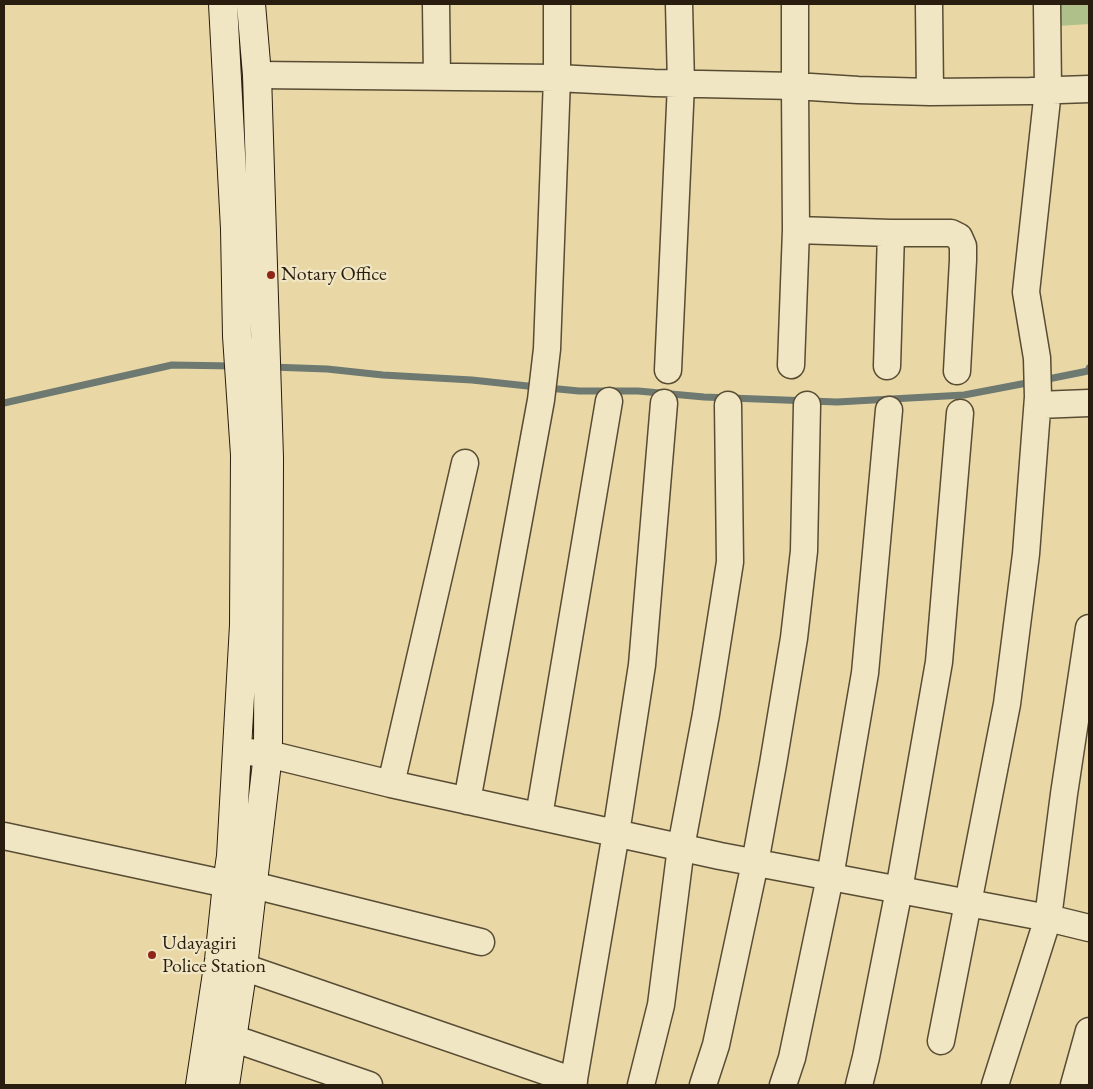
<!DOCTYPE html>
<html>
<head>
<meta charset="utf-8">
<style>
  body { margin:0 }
  #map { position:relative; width:1093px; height:1089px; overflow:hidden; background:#e9d8a5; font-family:"EB Garamond",serif }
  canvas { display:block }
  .frame { position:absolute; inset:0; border:5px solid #281d0e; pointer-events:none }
</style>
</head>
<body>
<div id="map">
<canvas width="1093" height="1089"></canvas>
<div class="frame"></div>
</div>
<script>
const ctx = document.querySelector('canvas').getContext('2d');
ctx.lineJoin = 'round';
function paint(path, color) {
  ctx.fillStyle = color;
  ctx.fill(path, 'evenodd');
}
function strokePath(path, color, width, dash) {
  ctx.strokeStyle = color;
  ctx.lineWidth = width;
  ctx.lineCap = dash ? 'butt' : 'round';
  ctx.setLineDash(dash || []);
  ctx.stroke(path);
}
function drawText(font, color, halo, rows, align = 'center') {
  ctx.font = font + ' "EB Garamond",serif';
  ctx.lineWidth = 4.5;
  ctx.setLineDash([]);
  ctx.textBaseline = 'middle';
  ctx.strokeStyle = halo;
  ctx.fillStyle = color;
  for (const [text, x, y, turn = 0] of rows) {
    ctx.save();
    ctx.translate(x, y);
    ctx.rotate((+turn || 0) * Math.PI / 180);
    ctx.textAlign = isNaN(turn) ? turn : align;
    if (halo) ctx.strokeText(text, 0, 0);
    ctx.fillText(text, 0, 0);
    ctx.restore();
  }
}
paint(new Path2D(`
  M1058,4H1089V24L1058,26Z`), '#b0c08b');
strokePath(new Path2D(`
  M271,367L327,369L383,375L472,380L537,387
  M1043,380L1088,371L1089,368
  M548,388L579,391H638L704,397L837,402L964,395L1032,382
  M4,403L172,365L233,366`), '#6e7971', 7);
const street = new Path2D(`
  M436,4L437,76
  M929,4L930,92
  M257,75L557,78L654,83L795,86L858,90L930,92L1030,91L1089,89
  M796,230L891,233H951L959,237L963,246V260L957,371
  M791,365L796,230L795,86V4
  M887,366L891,233
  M668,370L681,84L679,4
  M1038,405L1089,403
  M238,751L268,754L391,784L720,856L1048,918L1089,928
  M391,784L465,463
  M467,801L541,400L547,349L557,78V4
  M539,816L609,401
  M4,836L227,884L253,885L481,942
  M222,961L243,967L574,1081
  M212,1033L232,1038L369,1085
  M941,1041L1007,704L1026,554L1038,397L1037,358L1026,292L1048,90L1047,4
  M573,1085L616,833L642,665L664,403
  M641,1085L661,1005L681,847L706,714L730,562L728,405
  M703,1085L716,1045L755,863L773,764L794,638L804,551L807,405
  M783,1085L792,1058L830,877L865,673L889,410
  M859,1085L866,1057L899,890L939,662L960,413
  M995,1085L1048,918L1064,794L1089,628
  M1074,1085L1089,1031`);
const secondary = new Path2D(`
  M200,1085L219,960L227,884L231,856L244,625L245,455L237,336L235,229L223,4
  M225,1085L243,967L268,754L269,458L257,75L251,4`);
strokePath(street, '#584c34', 29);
strokePath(secondary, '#281d0e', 30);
strokePath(street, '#f1e6c4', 26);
strokePath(secondary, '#f1e6c4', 28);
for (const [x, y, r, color] of [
  [271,275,5,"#8f2418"],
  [152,955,5,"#8f2418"]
]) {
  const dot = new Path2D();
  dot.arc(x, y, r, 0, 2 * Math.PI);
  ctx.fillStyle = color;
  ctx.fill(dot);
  strokePath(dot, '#f1e6c4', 2);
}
drawText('20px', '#281d0e', '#f1e6c4', [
  ["Notary Office",281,275],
  ["Udayagiri",162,944],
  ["Police Station",162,967]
], 'left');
</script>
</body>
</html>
